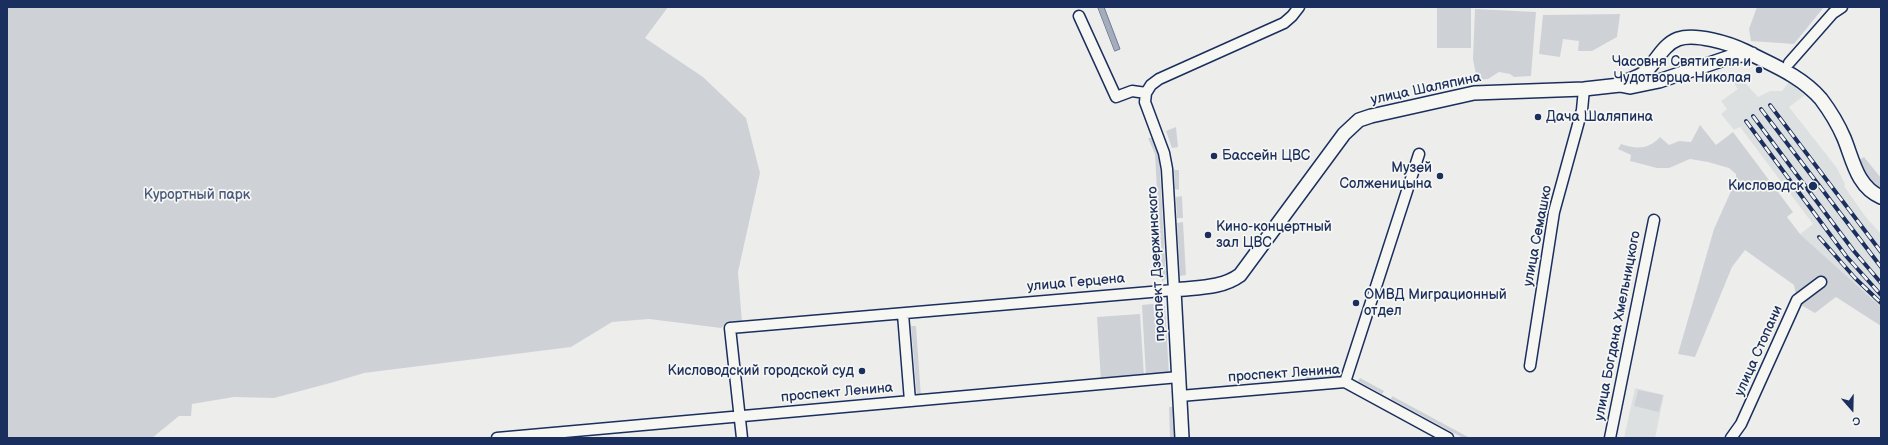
<!DOCTYPE html>
<html>
<head>
<meta charset="utf-8">
<style>
  body { margin:0 }
  #map { position:relative; width:1888px; height:445px; overflow:hidden; background:#edeeec; font-family:"Balsamiq Sans",sans-serif }
  canvas { display:block }
  .frame { position:absolute; inset:0; border:8px solid #1b2f5e; pointer-events:none }
  .north { position:absolute; left:1832px; top:389px; width:40px; height:40px; -webkit-text-stroke:3px #f6f6f2; paint-order:stroke; rotate:160deg; font-size:11px; font-weight:700; line-height:16px; text-align:center; color:#1b2f5e }
  .north::after { content:''; display:block; margin:auto; width:14px; height:18px; background:#1b2f5e; clip-path:polygon(50% 0,100% 100%,50% 72%,0 100%) }
</style>
</head>
<body>
<div id="map">
<canvas width="1888" height="445"></canvas>
<div class="frame"></div>
<div class="north">С</div>
</div>
<script>
const ctx = document.querySelector('canvas').getContext('2d');
ctx.lineJoin = 'round';
function paint(path, color) {
  ctx.fillStyle = color;
  ctx.fill(path, 'evenodd');
}
function strokePath(path, color, width, dash) {
  ctx.strokeStyle = color;
  ctx.lineWidth = width;
  ctx.lineCap = dash ? 'butt' : 'round';
  ctx.setLineDash(dash || []);
  ctx.stroke(path);
}
function drawText(font, color, halo, rows, align = 'center') {
  ctx.font = font + ' "Balsamiq Sans",sans-serif';
  ctx.lineWidth = 3.5;
  ctx.setLineDash([]);
  ctx.textBaseline = 'middle';
  ctx.strokeStyle = halo;
  ctx.fillStyle = color;
  for (const [text, x, y, turn = 0] of rows) {
    ctx.save();
    ctx.translate(x, y);
    ctx.rotate((+turn || 0) * Math.PI / 180);
    ctx.textAlign = isNaN(turn) ? turn : align;
    if (halo) ctx.strokeText(text, 0, 0);
    ctx.fillText(text, 0, 0);
    ctx.restore();
  }
}
paint(new Path2D(`
  M1737,74L1758,97L1770,91H1782L1789,82L1805,95L1789,107L1837,168L1845,184L1844,186L1865,216L1881,234V307L1800,234L1813,224L1740,127L1734,130L1721,114L1727,109L1721,101L1738,89L1731,79Z
  M1635,388L1664,395L1655,438H1624Z`), '#dde0e1');
paint(new Path2D(`
  M7,7H668L645,38L703,77L746,118L760,173L738,272L742,323L726,324L721,328L649,319L612,322L571,347L364,373L334,382L274,398L234,397L192,404L191,416H179L152,438H7Z
  M1437,7H1471V48H1437Z
  M1757,7H1824L1794,44L1751,41L1749,29Z
  M1475,9L1536,12L1531,76L1514,77L1510,74L1499,72L1488,79L1477,80L1473,59Z
  M1620,14L1617,37L1592,51H1578L1579,41L1563,39L1560,57L1539,54L1543,15Z
  M1700,125L1716,145L1733,132L1793,212L1787,217L1800,234L1881,307V326L1836,297L1815,313L1801,305L1797,300L1794,285L1745,250L1732,267L1695,357L1678,354L1714,229L1736,180V174L1729,168L1708,162L1690,159L1669,168H1657L1630,161L1631,155L1618,149L1621,144C1636,149 1648,150 1660,137L1669,145L1679,141L1691,142Z
  M1176,127L1178,147L1172,148L1166,131Z
  M1148,138H1152L1159,154L1166,278L1162,282L1155,154Z
  M1864,157L1881,178V191C1870,182 1865,174 1859,160Z
  M1174,170H1179V190L1175,189Z
  M1182,196L1183,218H1177L1176,197Z
  M1183,222L1186,275L1180,276L1177,223Z
  M1162,303L1165,306L1169,375L1146,377L1142,305Z
  M1140,314L1144,377L1101,381L1097,317Z
  M911,326H916L921,397H917Z
  M1344,374L1340,378L1307,381L1306,377Z
  M1360,378L1384,391L1382,394L1358,381Z
  M1239,384L1238,387L1195,392V388Z
  M1638,390L1663,395L1659,412L1634,406Z
  M1392,396L1470,438H1463L1391,399Z
  M1169,407H1173L1175,438H1170Z`), '#ced2d7');
const water = new Path2D(`
  M1098,7H1104L1120,49L1115,51Z`);
paint(water, '#a5acbc');
strokePath(water, '#6e7a96', 1);
const minor = new Path2D(`
  M1079,16L1116,97L1132,91L1146,93
  M1789,63L1833,13L1842,7
  M903,314L910,401
  M1530,366L1554,212L1582,110L1584,89
  M1345,382L1419,154
  M1180,396L1345,382L1448,438
  M497,438L1179,377
  M742,438L730,328L1174,290L1167,169L1164,153L1145,102L1146,93L1151,85L1159,79L1284,23L1292,16L1299,7
  M1610,438L1654,220
  M1731,438L1741,424L1797,300L1821,282`);
const major = new Path2D(`
  M1625,82C1631,78 1638,78 1644,73C1656,63 1662,45 1678,39C1695,33 1729,43 1745,51C1772,65 1800,75 1821,99C1830,111 1838,124 1844,138C1853,160 1857,187 1881,197
  M1182,438L1174,290C1196,287 1221,289 1240,275L1344,134L1359,120L1371,116L1474,93L1584,89L1620,85L1630,87L1659,81L1733,56L1752,54`);
strokePath(minor, '#1b2f5e', 13);
strokePath(major, '#1b2f5e', 16);
strokePath(minor, '#f6f6f2', 10);
strokePath(major, '#f6f6f2', 13);
const rail = new Path2D(`
  M1770,105L1881,252
  M1761,109L1881,267
  M1753,116L1853,250L1881,283
  M1746,121L1846,256L1881,295
  M1819,237L1855,278L1881,303`);
strokePath(rail, '#1b2f5e', 4);
strokePath(rail, '#f6f6f2', 2.5, [8]);
for (const [x, y, r, color] of [
  [1759,70,4,"#1b2f5e"],
  [1538,117,4,"#1b2f5e"],
  [1214,156,4,"#1b2f5e"],
  [1440,176,4,"#1b2f5e"],
  [1813,186,5,"#1b2f5e"],
  [1208,235,4,"#1b2f5e"],
  [1356,303,4,"#1b2f5e"],
  [862,371,4,"#1b2f5e"]
]) {
  const dot = new Path2D();
  dot.arc(x, y, r, 0, 2 * Math.PI);
  ctx.fillStyle = color;
  ctx.fill(dot);
  strokePath(dot, '#f6f6f2', 1.5);
}
drawText('14px', '#1b2f5e', '#f6f6f2', [
  ["Часовня Святителя и",1751,62],
  ["Чудотворца Николая",1751,78],
  ["Дача Шаляпина",1546,117,"left"],
  ["Бассейн ЦВС",1222,156,"left"],
  ["Музей",1432,168],
  ["Солженицына",1432,184],
  ["Кисловодск",1804,186],
  ["Кино-концертный",1216,227,"left"],
  ["зал ЦВС",1216,243,"left"],
  ["ОМВД Миграционный",1364,295,"left"],
  ["отдел",1364,311,"left"],
  ["Кисловодский городской суд",854,371]
], 'right');
drawText('14px', '#1b2f5e', '#f6f6f2', [
  ["улица Шаляпина",1426,89,-12],
  ["улица Семашко",1538,236,-79],
  ["проспект Дзержинского",1157,264,-93],
  ["улица Герцена",1076,283,-5],
  ["улица Богдана Хмельницкого",1618,326,-79],
  ["улица Стопани",1759,351,-66],
  ["проспект Ленина",1284,374,-4],
  ["проспект Ленина",837,393,-5]
]);
drawText('14px', '#48587c', '#f6f6f2', [
  ["Курортный парк",197,195]
]);
</script>
</body>
</html>
